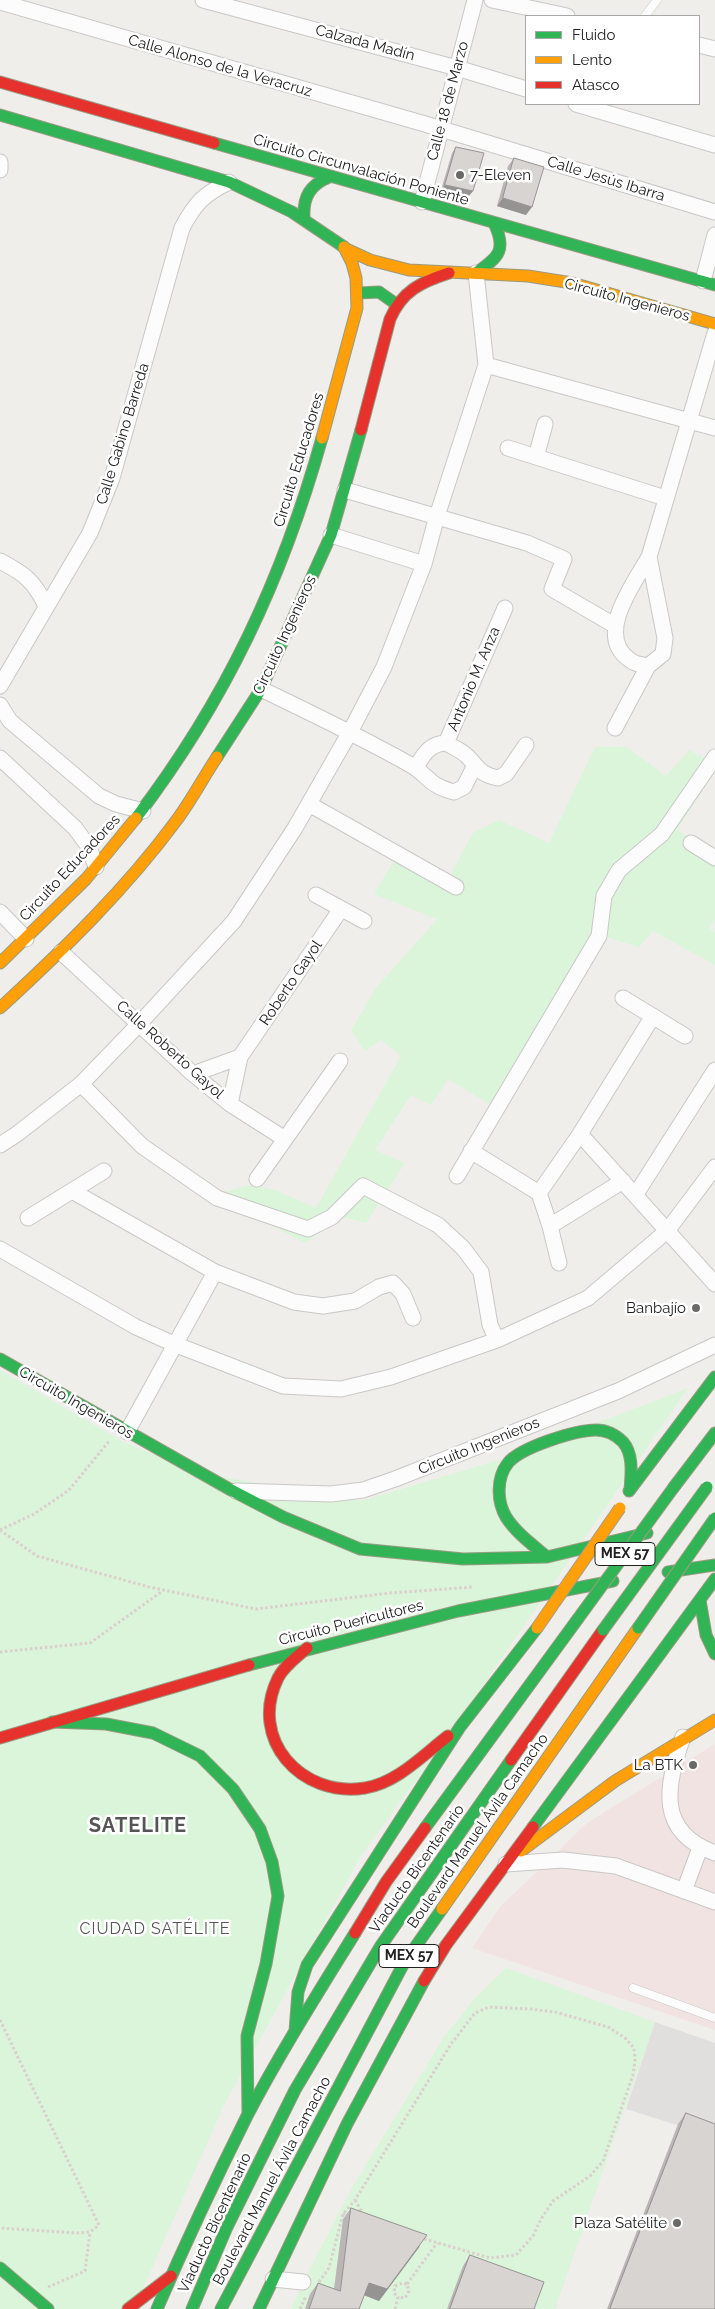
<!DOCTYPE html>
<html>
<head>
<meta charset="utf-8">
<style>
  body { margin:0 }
  #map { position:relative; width:715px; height:2309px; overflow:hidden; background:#f0eeeb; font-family:Raleway,sans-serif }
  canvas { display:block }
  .legend { position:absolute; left:525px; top:15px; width:175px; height:90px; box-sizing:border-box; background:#fff; border:1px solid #a7a7a7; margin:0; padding:6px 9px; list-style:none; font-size:15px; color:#222 }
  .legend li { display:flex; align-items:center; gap:10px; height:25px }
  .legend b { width:25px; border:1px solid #a7a7a7 }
</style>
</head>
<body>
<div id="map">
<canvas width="715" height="2309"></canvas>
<ul class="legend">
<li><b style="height:6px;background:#30b455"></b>Fluido</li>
<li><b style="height:6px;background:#ff9f0a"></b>Lento</li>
<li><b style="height:6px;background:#e5322d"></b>Atasco</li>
</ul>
</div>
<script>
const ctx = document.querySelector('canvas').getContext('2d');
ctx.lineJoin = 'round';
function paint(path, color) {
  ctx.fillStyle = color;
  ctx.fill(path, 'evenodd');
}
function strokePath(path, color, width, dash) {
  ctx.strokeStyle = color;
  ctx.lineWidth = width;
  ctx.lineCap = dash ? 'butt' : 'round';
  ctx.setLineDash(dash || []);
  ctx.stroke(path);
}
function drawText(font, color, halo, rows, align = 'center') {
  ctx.font = font + ' Raleway,sans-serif';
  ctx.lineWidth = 5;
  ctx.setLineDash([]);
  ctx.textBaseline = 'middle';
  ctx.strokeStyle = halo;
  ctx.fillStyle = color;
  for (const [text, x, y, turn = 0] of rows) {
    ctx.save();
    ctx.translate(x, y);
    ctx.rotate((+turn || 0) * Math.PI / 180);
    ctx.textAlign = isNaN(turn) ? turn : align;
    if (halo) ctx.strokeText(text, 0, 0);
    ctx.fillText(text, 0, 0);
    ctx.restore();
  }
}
paint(new Path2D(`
  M715,1744V2030L472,1948L500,1907L587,1823Z`), '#f1e3e1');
paint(new Path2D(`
  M595,747H627L666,776L689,750L715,764V772L677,830L715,853V919L709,928L715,933V965L653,931L639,947L606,937L504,1113L448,1079L431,1105L411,1095L375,1150L405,1163L366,1223L342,1217L305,1243L224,1200L223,1192L252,1185L278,1191L316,1208L401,1056L381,1040L365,1051L351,1030L376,988L437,919L374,894L398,854L447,881L473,833L499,820L549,843Z
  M0,1370L122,1441L200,1473L361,1501L509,1457L688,1388L437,1752L362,1854L224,2105L134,2309H0Z
  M506,1968L655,2022L555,2309H291L303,2282L352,2188L444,2037L475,1998Z`), '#daf5da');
paint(new Path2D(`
  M655,2022L715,2043V2137L626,2109Z`), '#e0dfde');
const lane = new Path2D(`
  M645,16L657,0
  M633,1988L715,2018`);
const street = new Path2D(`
  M203,0L457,68L526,89
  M492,0L567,16
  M0,2L425,124L715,212
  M699,45L715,49
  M576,104L715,145
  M0,162V170
  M422,202L475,0
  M703,281L715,235
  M486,365L715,428
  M508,448L665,498
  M536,457L545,424
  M345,490L527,543L564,559L552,589L614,625
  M331,535L424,564
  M649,557C634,583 594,636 630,660C634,664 643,665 648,666L663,654L665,638L649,557L715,333
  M0,561C25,574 34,581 46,606
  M505,608L446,743C453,747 462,751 467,756C479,768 479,774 498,778L506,774L526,745
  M0,686L90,533L112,478L182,228C195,203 204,194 229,182
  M261,689C311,713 361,737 409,764C429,775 427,785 454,792L464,787L474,767
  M0,705L10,721L99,796L116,804L143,811
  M615,728L648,666
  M0,758L75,828L89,847L96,867
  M416,767C424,754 429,744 446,743
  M309,804L456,887
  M691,843L715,858
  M316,895L364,921
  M0,912L26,939
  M61,952L193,1074L230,1104L285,1139
  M623,998L685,1036
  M193,1074L240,1057
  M81,1084L142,1146L217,1198L308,1229L332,1217L363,1186L438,1225L463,1248L481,1272L490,1325L497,1340
  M230,1104L240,1057L341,909
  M580,1134L715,1284
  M0,1145L17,1134L81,1084L140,1023L234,921L295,828L350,732L384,667L424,564L437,516L486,365L476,273
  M471,1151L539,1193L550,1226L559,1263
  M457,1176L599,936L604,896L619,870L662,834L715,757
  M257,1179L340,1061
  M72,1191L215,1272L294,1302L323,1306L355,1301L379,1287L393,1283L403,1294L413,1318
  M539,1193L580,1134L653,1016
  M636,1194L715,1070
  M28,1218L104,1171
  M550,1226L623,1181
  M0,1249L136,1327L174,1344L283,1386L341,1389L391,1377L497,1340L588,1298L667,1231L715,1167
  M127,1432L215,1272
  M236,1491L331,1494L363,1490L395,1479L618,1391L715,1345
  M683,1737C666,1786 656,1832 715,1853
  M506,1864L563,1860L616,1866L715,1902
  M684,1891L700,1848
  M273,2279L303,2282`);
const fast = new Path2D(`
  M0,115L229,182L292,212L344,247
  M214,143L715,285
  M304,217C303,197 310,185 329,177
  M476,273C499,257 507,250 494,223
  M359,293L379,292L396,304
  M217,757L261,689L331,535L361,430
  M136,818C226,700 282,580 322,438
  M0,1359L231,1490L283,1517L360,1549L463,1559L547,1557L647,1533
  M674,1487L715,1433
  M629,1491L715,1377
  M547,1557C533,1545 516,1533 506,1517C497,1502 496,1478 508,1463C521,1447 576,1430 596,1430C606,1430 616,1435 623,1442C634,1455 631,1475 630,1490
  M668,1572L715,1565
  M700,1600L706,1635L715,1654
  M249,1665L458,1611L613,1581
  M52,1722L106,1724L153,1733L200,1756L233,1789L260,1829L272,1862L278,1896L266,1964L247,2036L248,2113
  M533,1827L715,1579
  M425,1828L577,1620
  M295,2031L298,1992L307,1965L460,1727L537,1628
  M0,2268L48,2309
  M157,2309C185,2244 215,2180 247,2116C280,2053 318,1993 355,1933
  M192,2309L227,2227L295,2090L380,1947L511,1760
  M221,2309L404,1963L442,1909
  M259,2309L347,2124L424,1981`);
const slow = new Path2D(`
  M344,248L370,260L409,270L528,276L572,283L715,324
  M322,438L357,308L356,278L352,263L344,247
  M0,963L86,879L136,818
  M0,1008C63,950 125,890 176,821C191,801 203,778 217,757
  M521,1851L615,1781L715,1720
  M442,1909L638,1628`);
const jam = new Path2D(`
  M0,82L214,143
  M361,430L390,319C402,291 421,282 449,273
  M307,1648C297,1657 284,1666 278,1678C248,1739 301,1798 365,1788C397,1783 423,1755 448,1736
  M0,1738L249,1665
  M511,1760L603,1630
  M355,1933L386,1882L425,1828
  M424,1981L446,1945L533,1827
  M128,2309L171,2276`);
strokePath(lane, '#c9c8c7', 9);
strokePath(street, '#c9c8c7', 17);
strokePath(fast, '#999a82', 13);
strokePath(slow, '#999a82', 13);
strokePath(jam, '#999a82', 13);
strokePath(new Path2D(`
  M0,1530L37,1556L149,1587L256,1609L390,1593L473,1587
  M0,1530L34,1514L69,1490L110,1440
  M0,1652L90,1643L164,1590
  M0,2020L99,2225L90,2232L77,2233L0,2228
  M355,2200L362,2212
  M343,2214L351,2213
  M319,2282L329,2268L343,2214L355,2200L451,2044L475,2013L489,2007L530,2009L555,2012L608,2027L625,2038L634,2048L635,2061L633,2075L603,2161L590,2176L553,2201L541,2219L533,2236L516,2255L490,2258L421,2238
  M407,2284L437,2243
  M48,2287L85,2271L90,2232
  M300,2309L306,2296
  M395,2309L398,2297L394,2293L395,2286L402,2283L407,2284L409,2291L405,2298L398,2297`), '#dccecd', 3, [2.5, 2.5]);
strokePath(lane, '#fdfcfc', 8);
strokePath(street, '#fdfcfc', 15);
strokePath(fast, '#30b455', 11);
strokePath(slow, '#ff9f0a', 11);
strokePath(jam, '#e5322d', 11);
const fastBridge = new Path2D(`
  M577,1620L674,1487
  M638,1628L715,1518
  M603,1630L707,1487`);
const slowBridge = new Path2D(`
  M537,1628L620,1508`);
strokePath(fastBridge, '#a79c86', 13, []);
strokePath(slowBridge, '#a79c86', 13, []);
strokePath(fastBridge, '#30b455', 11);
strokePath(slowBridge, '#ff9f0a', 11);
paint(new Path2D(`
  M456,147L473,191L468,197L441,190L452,153Z
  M514,158L526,215L497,206L508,166Z
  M686,2113L715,2309H607L678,2124Z
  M351,2208L420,2246L379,2301L364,2295L358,2309H305L310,2294L318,2283L334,2289L343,2219Z
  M470,2255L534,2309H447L463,2266Z`), '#b9b6b5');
paint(new Path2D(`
  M445,185L473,191L468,197L441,190Z
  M503,198L532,207L526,215L497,206Z
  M420,2246L379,2301L361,2294L369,2283Z`), '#969493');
const building = new Path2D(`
  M456,147L484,153L473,191L445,185Z
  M514,158L544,167L532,207L503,198Z
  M686,2113L715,2124V2309H610Z
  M351,2208L427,2235L387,2289L369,2283L359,2309H309L318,2283L340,2291Z
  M470,2255L544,2282L534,2309H450Z`);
paint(building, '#d7d4d2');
strokePath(building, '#969493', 1);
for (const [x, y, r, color] of [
  [460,175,5,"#6a6968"],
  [696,1308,5,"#6a6968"],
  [693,1765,5,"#6a6968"],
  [677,2223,5,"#6a6968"]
]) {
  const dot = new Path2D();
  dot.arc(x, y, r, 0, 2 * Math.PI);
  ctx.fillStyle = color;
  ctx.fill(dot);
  strokePath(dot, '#fff', 2);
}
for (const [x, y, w] of [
  [625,1554,60],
  [409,1956,60]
]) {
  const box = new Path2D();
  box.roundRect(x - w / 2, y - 11.5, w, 23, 4);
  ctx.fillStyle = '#fff';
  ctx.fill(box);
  strokePath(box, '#222', 1);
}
drawText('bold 14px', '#222', null, [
  ["MEX 57",625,1554],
  ["MEX 57",409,1956]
]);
drawText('15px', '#222', '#fff', [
  ["Calzada Madín",365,43,15],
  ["Calle Alonso de la Veracruz",220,66,16],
  ["Calle 18 de Marzo",448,101,-75],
  ["Circuito Circunvalación Poniente",361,170,16],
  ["Calle Jesús Ibarra",606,179,17],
  ["Circuito Ingenieros",627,300,15],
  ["Calle Gabino Barreda",123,434,-73],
  ["Circuito Educadores",299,460,-73],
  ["Circuito Ingenieros",285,635,-65],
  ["Antonio M. Anza",474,679,-67],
  ["Circuito Educadores",70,868,-47],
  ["Roberto Gayol",291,983,-56],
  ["Calle Roberto Gayol",170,1050,42],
  ["Circuito Ingenieros",76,1403,30],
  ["Circuito Ingenieros",479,1446,-22],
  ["Circuito Puericultores",351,1623,-14],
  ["Boulevard Manuel Ávila Camacho",478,1831,-55],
  ["Viaducto Bicentenario",417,1869,-55],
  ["Boulevard Manuel Ávila Camacho",272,2181,-62],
  ["Viaducto Bicentenario",215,2223,-65]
]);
drawText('15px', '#222', '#fff', [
  ["7-Eleven",470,175,"left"],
  ["Banbajío",686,1308],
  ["La BTK",683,1765],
  ["Plaza Satélite",667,2223]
], 'right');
ctx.letterSpacing = '1px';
drawText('16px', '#555', '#fff', [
  ["CIUDAD SATÉLITE",155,1929]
]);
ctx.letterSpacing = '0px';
ctx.letterSpacing = '1px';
drawText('bold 20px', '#555', '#fff', [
  ["SATELITE",138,1826]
]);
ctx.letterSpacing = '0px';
</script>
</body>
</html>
